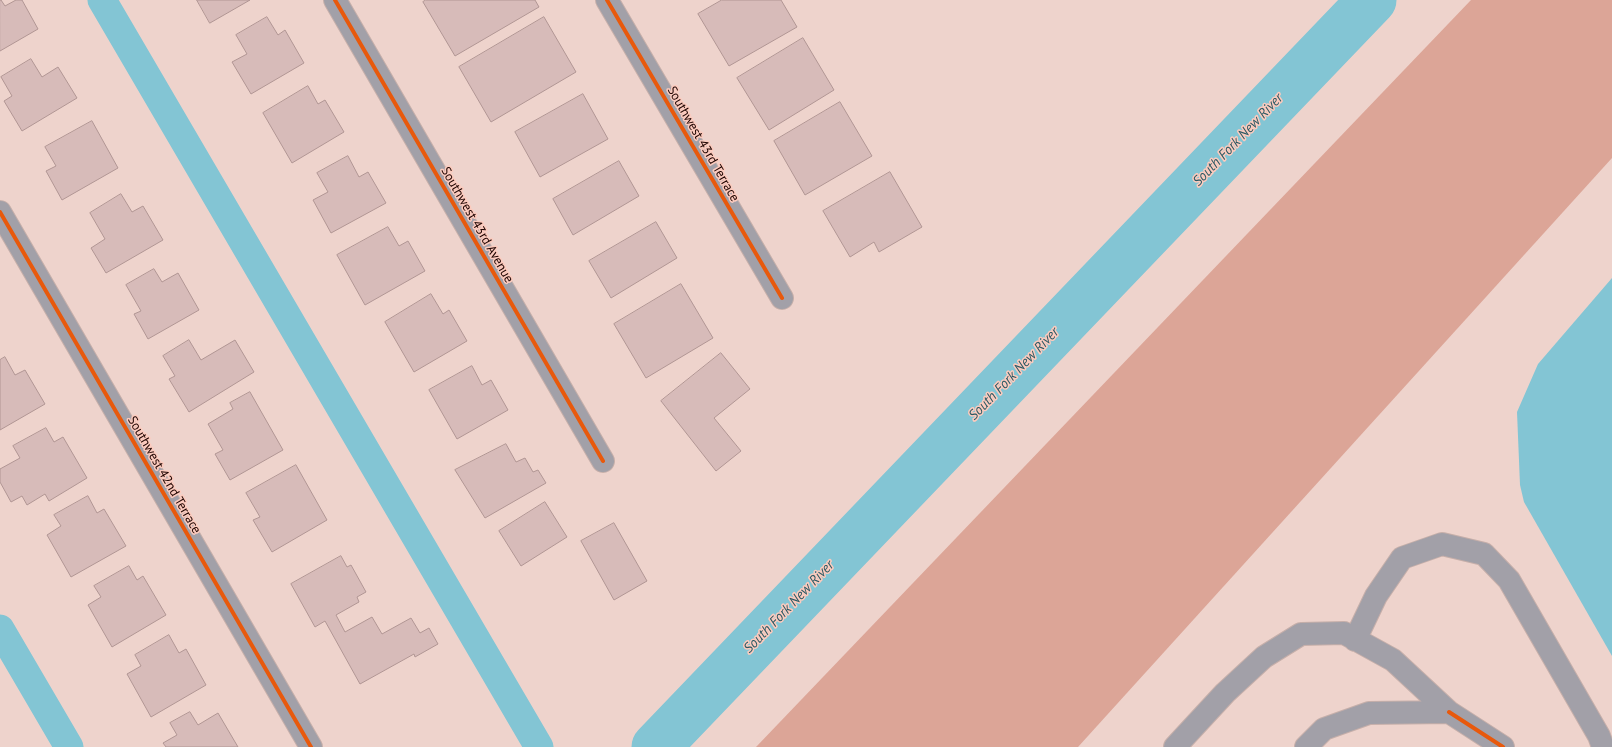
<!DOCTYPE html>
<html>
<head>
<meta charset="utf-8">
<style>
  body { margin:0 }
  canvas { display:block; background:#eed3cc }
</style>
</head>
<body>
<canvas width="1612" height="747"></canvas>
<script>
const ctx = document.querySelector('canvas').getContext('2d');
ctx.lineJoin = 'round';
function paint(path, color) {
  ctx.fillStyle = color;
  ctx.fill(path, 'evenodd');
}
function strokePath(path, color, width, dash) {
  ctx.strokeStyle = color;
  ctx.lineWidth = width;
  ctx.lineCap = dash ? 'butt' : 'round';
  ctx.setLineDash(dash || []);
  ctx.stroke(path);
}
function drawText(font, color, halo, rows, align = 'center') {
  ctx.font = font + ' "PT Sans",sans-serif';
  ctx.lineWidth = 3;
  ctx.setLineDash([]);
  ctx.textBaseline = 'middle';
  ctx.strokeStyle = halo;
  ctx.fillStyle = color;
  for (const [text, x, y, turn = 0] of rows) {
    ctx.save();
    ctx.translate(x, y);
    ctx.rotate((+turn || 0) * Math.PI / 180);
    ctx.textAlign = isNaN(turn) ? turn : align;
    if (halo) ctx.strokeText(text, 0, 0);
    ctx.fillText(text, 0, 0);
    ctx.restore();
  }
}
paint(new Path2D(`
  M1471,0H1612V158L1078,747H756Z`), '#dca597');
paint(new Path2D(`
  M1612,278V656L1524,502L1520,485L1517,412L1538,364Z`), '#83c5d4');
strokePath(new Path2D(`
  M102,0L539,747
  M0,629L69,747`), '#83c5d4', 29);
strokePath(new Path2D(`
  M656,747L1372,0`), '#83c5d4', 49);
const building = new Path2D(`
  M0,0H1L5,6L16,0H22L38,29L0,51Z
  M197,0H250L210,23Z
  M426,0H535L539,7L455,56L423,2Z
  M722,0H781L797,27L729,66L698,14Z
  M267,17L278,35L285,30L304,63L251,94L232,62L247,54L236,35Z
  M544,17L576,72L491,122L459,67Z
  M803,38L834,90L769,130L737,78Z
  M31,59L42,77L58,67L77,98L22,131L4,101L12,96L1,77Z
  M308,86L318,104L325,100L344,132L292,163L263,113Z
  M583,94L608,139L540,177L515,132Z
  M840,102L872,156L805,195L774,141Z
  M92,121L118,168L62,200L46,171L56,166L45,147Z
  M348,156L359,177L368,172L386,203L331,233L313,200L328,192L317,173Z
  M619,161L639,196L573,235L553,199Z
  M890,172L922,227L879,252L874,242L850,257L823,211Z
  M121,194L132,212L143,206L163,240L106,273L91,248L105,239L90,213Z
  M656,222L677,258L611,298L589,261Z
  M388,227L399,246L408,241L425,271L365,305L337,255Z
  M154,269L162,282L178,273L199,310L148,339L134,314L141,311L126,285Z
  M681,284L713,338L646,378L614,324Z
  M431,294L443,314L449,310L467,341L414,372L385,322Z
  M189,340L201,360L235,340L254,372L189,412L169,379L175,376L163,356Z
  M721,353L750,389L714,418L741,451L716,471L661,401Z
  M5,357L15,375L25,370L45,404L0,430V360Z
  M472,366L482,385L491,380L508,410L457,439L429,390Z
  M250,392L283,450L230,480L215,454L223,450L208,424L233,409L230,403Z
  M46,428L54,442L63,437L87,478L49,501L45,494L27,505L22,496L11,502L0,482V469L20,458L13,446Z
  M506,444L516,462L525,458L533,472L538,470L546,483L485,518L455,470Z
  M296,465L327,520L272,552L253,520L260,517L246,493Z
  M88,496L97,513L104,509L126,546L71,577L47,535L61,526L54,515Z
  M545,502L567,537L521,566L499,531Z
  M614,523L647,581L614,600L581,541Z
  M341,556L347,567L351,565L366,592L357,597L359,602L336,615L345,632L372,617L382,634L411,618L420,633L429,628L438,644L415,657L414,654L360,684L325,621L315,627L291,584Z
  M129,566L137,580L143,576L166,615L112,647L88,605L101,597L94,586Z
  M169,635L179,653L186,649L206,685L151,717L127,674L141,666L135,655Z
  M190,712L198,725L218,713L238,747H166L163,743L177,735L170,723Z`);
paint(building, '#d7bbb9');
strokePath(building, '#b19694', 1);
const minor = new Path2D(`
  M335,0L603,461
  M607,0L782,298
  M0,212L311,747
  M1355,640L1376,596L1402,558L1442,544L1484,554L1509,580L1599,736L1603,747
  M1449,712L1503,747
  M1175,747L1225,693L1264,657L1301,634L1344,633L1393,660L1449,712L1369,713L1324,729L1306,747`);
strokePath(minor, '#c6afaa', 24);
strokePath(minor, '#a2a0a8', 22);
strokePath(new Path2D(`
  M335,0L603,461
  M607,0L782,298
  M0,212L311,747
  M1449,712L1503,747`), '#e8590c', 4);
drawText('13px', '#1e0401', '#fccbbe', [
  ["Southwest 43rd Terrace",703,144,60],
  ["Southwest 43rd Avenue",477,225,60],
  ["Southwest 42nd Terrace",164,475,60]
]);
drawText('italic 14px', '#2b5964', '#fccbbe', [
  ["South Fork New River",1238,140,-46],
  ["South Fork New River",1014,374,-46],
  ["South Fork New River",789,607,-46]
]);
</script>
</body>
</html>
